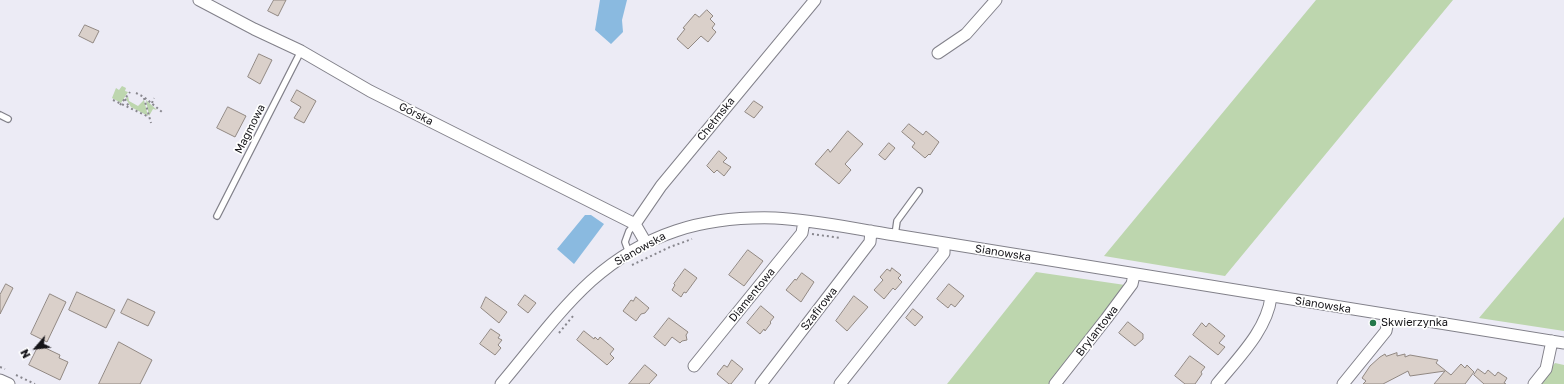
<!DOCTYPE html>
<html>
<head>
<meta charset="utf-8">
<style>
  body { margin:0 }
  #map { position:relative; width:1564px; height:384px; overflow:hidden; background:#ecebf5; font-family:"Golos Text",sans-serif }
  canvas { display:block }
  .north { position:absolute; left:16px; top:328px; width:40px; height:40px; -webkit-text-stroke:3px #fff; paint-order:stroke; rotate:242deg; font-size:11px; font-weight:700; line-height:16px; text-align:center; color:#151418 }
  .north::after { content:''; display:block; margin:auto; width:14px; height:18px; background:#151418; clip-path:polygon(50% 0,100% 100%,50% 72%,0 100%) }
</style>
</head>
<body>
<div id="map">
<canvas width="1564" height="384"></canvas>
<div class="north">N</div>
</div>
<script>
const ctx = document.querySelector('canvas').getContext('2d');
ctx.lineJoin = 'round';
function paint(path, color) {
  ctx.fillStyle = color;
  ctx.fill(path, 'evenodd');
}
function strokePath(path, color, width, dash) {
  ctx.strokeStyle = color;
  ctx.lineWidth = width;
  ctx.lineCap = dash ? 'butt' : 'round';
  ctx.setLineDash(dash || []);
  ctx.stroke(path);
}
function drawText(font, color, halo, rows, align = 'center') {
  ctx.font = font + ' "Golos Text",sans-serif';
  ctx.lineWidth = 3.5;
  ctx.setLineDash([]);
  ctx.textBaseline = 'middle';
  ctx.strokeStyle = halo;
  ctx.fillStyle = color;
  for (const [text, x, y, turn = 0] of rows) {
    ctx.save();
    ctx.translate(x, y);
    ctx.rotate((+turn || 0) * Math.PI / 180);
    ctx.textAlign = isNaN(turn) ? turn : align;
    if (halo) ctx.strokeText(text, 0, 0);
    ctx.fillText(text, 0, 0);
    ctx.restore();
  }
}
paint(new Path2D(`
  M1316,0H1453L1225,276L1104,256Z
  M122,86L126,88L125,91L128,92L121,103L112,98L116,88L119,90Z
  M128,96L129,101L138,106L144,100L148,116L131,107L126,99Z
  M146,100L157,110L153,109L149,116Z
  M1564,217V331L1479,318Z
  M1036,272L1125,285L1052,384H947Z
  M1555,363L1564,365V384H1539Z`), '#bdd6ae');
paint(new Path2D(`
  M600,0H627L622,20L623,32L611,44L595,30Z
  M585,215H591L604,224L574,264L557,249Z`), '#8abae0');
const building = new Path2D(`
  M274,0H286L278,16L268,11Z
  M707,10L713,16L710,19L715,24L712,28L716,32L708,42L701,36L688,49L677,39L685,29L683,28L695,14L699,17Z
  M85,25L99,31L93,43L79,36Z
  M259,54L272,60L260,84L248,77Z
  M297,90L316,101L304,123L294,118L301,107L291,101Z
  M754,101L763,107L754,118L745,112Z
  M228,107L246,116L235,137L217,128Z
  M909,124L923,135L926,131L939,142L930,155L929,154L925,158L912,147L915,143L902,132Z
  M848,131L863,144L845,164L851,170L839,184L815,164L828,149L830,152Z
  M889,143L895,148L885,160L879,155Z
  M719,151L727,158L723,162L731,167L724,176L717,170L714,173L707,166Z
  M748,250L763,261L744,286L729,275Z
  M892,268L901,275L898,278L902,282L895,290L893,288L884,299L874,290L883,280L880,277L887,269L890,271Z
  M685,269L697,278L686,293L684,292L681,297L672,290L675,285L674,284Z
  M802,273L814,282L801,302L786,290L795,279L796,280Z
  M6,284L13,288L0,314V295Z
  M949,284L964,296L955,307L951,304L948,308L937,299Z
  M77,292L115,310L106,328L69,310Z
  M50,294L66,302L47,342L31,334Z
  M525,295L536,303L528,313L518,305Z
  M854,296L868,307L847,331L836,321Z
  M486,297L507,312L499,323L481,308Z
  M636,297L649,308L645,313L641,314L636,321L623,311L631,300L633,301Z
  M128,299L155,312L148,326L121,313Z
  M761,306L774,317L770,322L771,323L765,331L764,329L760,334L747,323Z
  M913,309L923,317L915,326L906,318Z
  M669,318L688,332L686,335L687,340L682,341L680,343L672,337L665,346L654,337Z
  M1128,322L1143,334V339L1135,346L1119,333Z
  M1202,323L1206,327L1209,323L1225,336L1219,343L1225,347L1218,355L1193,335Z
  M491,329L500,335L498,338L502,340L498,345L501,348L495,355L480,344Z
  M584,331L594,339L595,337L598,340L600,337L614,349L610,354L614,358L607,365L577,340Z
  M119,342L152,360L140,384H99Z
  M39,345L60,355L59,358L68,362L60,380L29,365Z
  M1397,353V356L1405,354V357L1410,355L1438,360L1436,363L1451,375L1461,364L1465,368L1467,365L1474,372L1465,384H1434L1445,371L1410,376L1408,371L1383,384H1363L1366,381L1362,378L1370,366L1380,357L1385,354L1386,356Z
  M1190,356L1205,367L1201,372L1202,374L1195,384H1185L1175,376Z
  M732,360L743,369L731,384H729L717,374L724,365L727,367Z
  M645,365L657,375L649,384H629Z
  M1478,369L1485,374L1488,370L1495,376L1498,372L1507,378L1504,383L1506,384H1484L1474,375Z`);
paint(building, '#dad0ca');
strokePath(building, '#918882', 1);
const service = new Path2D(`
  M0,115L8,119
  M217,216L301,51
  M895,235L897,221L919,191
  M629,253L625,242L629,231L635,224`);
const minor = new Path2D(`
  M199,0L254,29L301,51L370,91L635,224
  M938,53L966,34L996,0
  M646,243L635,224L661,186L815,0
  M694,366L802,233L804,221
  M0,380L9,384
  M501,384C530,350 557,312 591,281C645,233 703,216 775,218C815,220 855,229 895,235L1564,343
  M761,384L870,242L871,231
  M840,384L944,253V243
  M1055,384L1106,319L1132,284L1134,275
  M1217,384C1238,358 1267,330 1271,297
  M1343,384L1386,331L1389,316
  M1534,384L1546,369L1552,341`);
strokePath(service, '#82818a', 8);
strokePath(minor, '#82818a', 13);
strokePath(new Path2D(`
  M136,93L144,97L162,112
  M144,98L151,123
  M125,99L129,107
  M113,100L149,117
  M152,103L154,98
  M120,105L130,92
  M812,234L841,238
  M632,265L670,247L692,239
  M559,333L573,316
  M0,367L5,369
  M16,375L35,384`), '#88878e', 2, [2, 3]);
strokePath(service, '#fff', 5.5);
strokePath(minor, '#fff', 11);
for (const [x, y, r, color] of [
  [1373,323,4,"#23774a"]
]) {
  const dot = new Path2D();
  dot.arc(x, y, r, 0, 2 * Math.PI);
  ctx.fillStyle = color;
  ctx.fill(dot);
  strokePath(dot, '#fff', 1.5);
}
drawText('11px', '#151418', '#fff', [
  ["Górska",416,114,27],
  ["Chełmska",716,119,-51],
  ["Magmowa",250,129,-63],
  ["Sianowska",640,249,-29],
  ["Sianowska",1003,253,9],
  ["Diamentowa",752,295,-51],
  ["Sianowska",1323,305,9],
  ["Szafirowa",819,309,-52],
  ["Brylantowa",1097,331,-52]
]);
drawText('11px', '#151418', '#fff', [
  ["Skwierzynka",1381,323]
], 'left');
</script>
</body>
</html>
